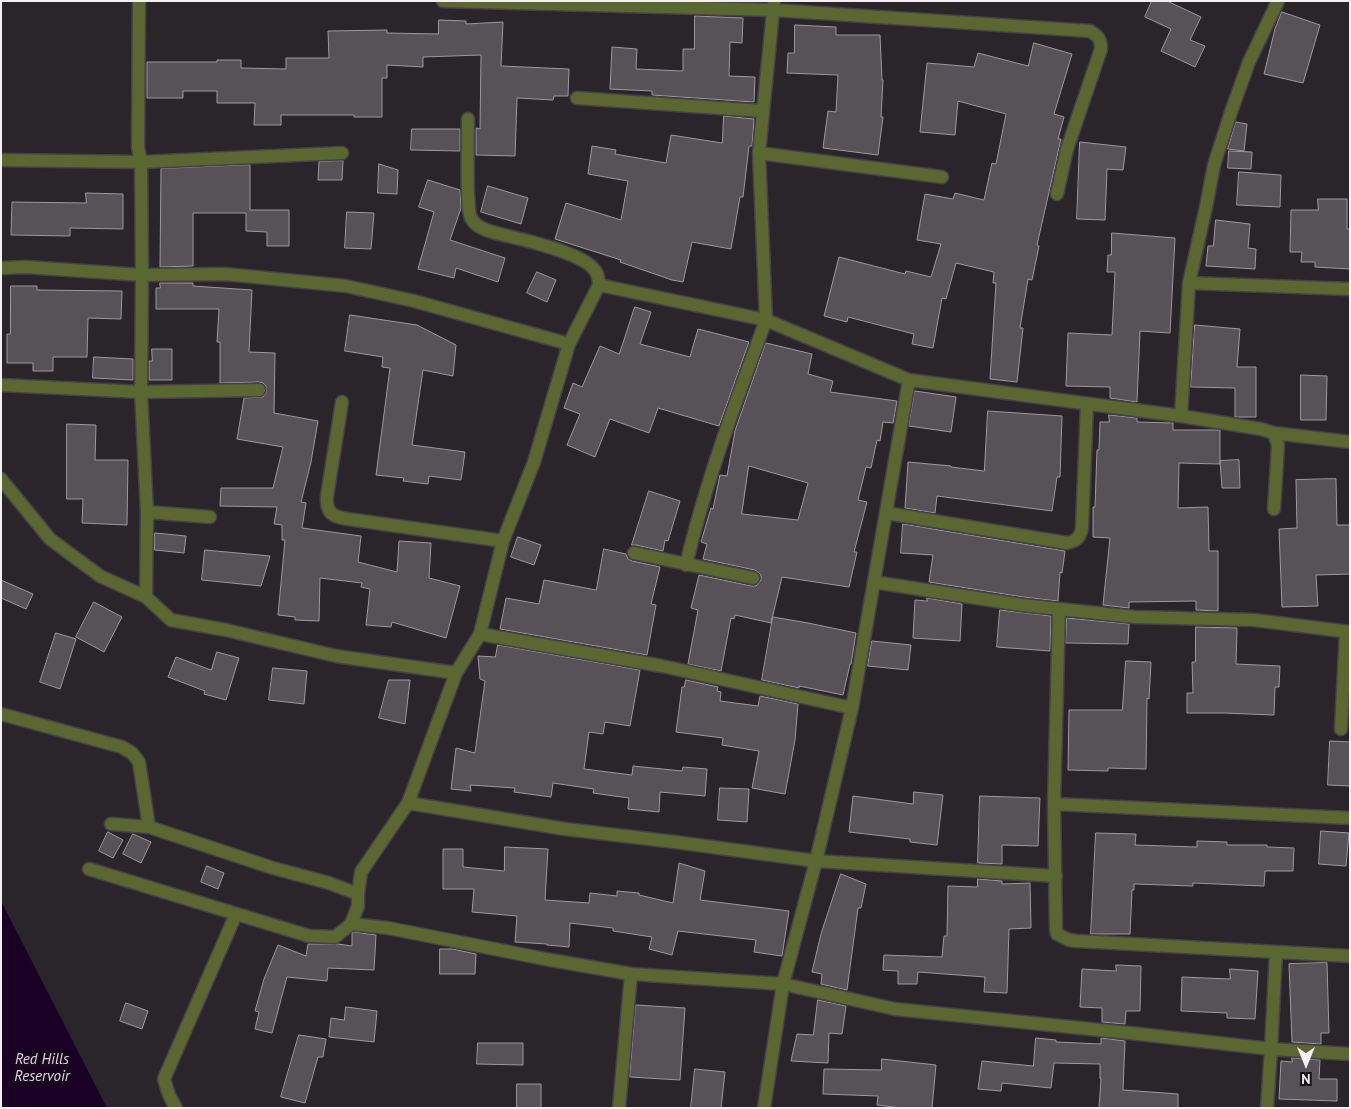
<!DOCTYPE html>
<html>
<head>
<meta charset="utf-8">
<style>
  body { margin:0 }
  #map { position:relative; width:1351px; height:1109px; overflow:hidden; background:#2a252b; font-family:"PT Sans",sans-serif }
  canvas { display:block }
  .frame { position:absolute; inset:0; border:2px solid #f3f0f4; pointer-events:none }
  .north { position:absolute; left:1281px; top:1039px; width:50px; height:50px; -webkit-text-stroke:4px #110f12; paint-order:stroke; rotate:180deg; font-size:14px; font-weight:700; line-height:20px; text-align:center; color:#f3f0f4 }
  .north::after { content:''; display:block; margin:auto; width:18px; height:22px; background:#f3f0f4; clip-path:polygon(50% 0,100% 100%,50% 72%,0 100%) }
</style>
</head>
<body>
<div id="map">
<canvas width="1351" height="1109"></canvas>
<div class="frame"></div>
<div class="north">N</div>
</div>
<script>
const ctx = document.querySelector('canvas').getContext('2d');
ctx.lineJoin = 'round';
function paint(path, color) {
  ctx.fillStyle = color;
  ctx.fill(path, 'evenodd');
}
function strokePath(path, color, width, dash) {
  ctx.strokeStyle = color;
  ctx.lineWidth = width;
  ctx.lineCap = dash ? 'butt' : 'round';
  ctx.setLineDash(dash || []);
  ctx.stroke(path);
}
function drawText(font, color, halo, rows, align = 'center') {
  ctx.font = font + ' "PT Sans",sans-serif';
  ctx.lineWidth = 4.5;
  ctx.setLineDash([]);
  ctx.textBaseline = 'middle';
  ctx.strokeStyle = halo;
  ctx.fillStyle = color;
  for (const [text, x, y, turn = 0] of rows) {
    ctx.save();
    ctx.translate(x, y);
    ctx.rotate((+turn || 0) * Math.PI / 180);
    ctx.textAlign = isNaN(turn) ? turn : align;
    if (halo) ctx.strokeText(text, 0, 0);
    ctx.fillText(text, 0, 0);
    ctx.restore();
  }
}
paint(new Path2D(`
  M1,901L107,1108H1Z`), '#1b0026');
const building = new Path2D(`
  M1152,1H1167L1201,17L1190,40L1205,46L1195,67L1161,51L1171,29L1145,17Z
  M1282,12L1320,25L1303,83L1264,74L1275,29Z
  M695,16L743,18L742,43L730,42L729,76L755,77L754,102L652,95V91L610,89L612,47L637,49L636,69L683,71V49H694Z
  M439,20L466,21V24L503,22L501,66L569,69L568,96H554L553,100L517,98L515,156L476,155V128L480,129L481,55L423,57V67L387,65V78H382V117H354V115H281V125H254L255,103H217V91H183V98H147V62H217V60H241V68L286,69V58H329L328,31L387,30V33L438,34Z
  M795,25L836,27V35H880L882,80H883L881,117H883L878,155L823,148L828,111L836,112L838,75L787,73L788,53H794Z
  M1034,43L1072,54L1054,114L1064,117L1058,139H1061L1037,245L1039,246L1032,280L1028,279L1020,328H1023L1017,382L990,379L996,283H993L994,272L956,263L946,299L942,298L933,348L912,344L914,334L848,317L847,322L824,316L839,257L905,274L906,271L931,277L941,244L917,240L925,194L953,199L955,193L984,200L992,163L996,164L1006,114L958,101L955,135L920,132L927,63L974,67L978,53L1028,66Z
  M724,116L754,119L752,146H749L743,197H740L731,249L692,242L683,282L672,280L620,262L621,260L555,239L566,203L621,220L628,181L588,174L592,146L616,150L615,154L666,163L671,135L722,143Z
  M1236,122L1247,124L1244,151L1228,149Z
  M412,129H460V151L411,150Z
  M1080,142L1126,147L1123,170L1107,169L1105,220L1077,219Z
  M1229,151L1252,152L1251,169L1228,168Z
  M343,161L342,180H318L319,162Z
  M379,164L398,170L397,194L378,193Z
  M250,165V210H289V246H267V232L246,231V213H193V266L160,267L161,169Z
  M1239,172L1281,175L1280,207L1237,205Z
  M428,180L460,190L461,208L450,240L505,258L498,282L456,268L454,278L418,269L434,212L419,207Z
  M488,186L528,198L521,224L481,212Z
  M86,193L123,194V229L70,228V236L11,235L12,202L86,203Z
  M1318,199H1347V229H1350V269L1315,267V262H1301L1302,252H1290L1291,210H1318Z
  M347,212L374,213L371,249L345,248Z
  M1216,220L1250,224L1248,248L1256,249L1255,269L1206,266L1208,246H1213Z
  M1112,233L1175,238L1170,333L1140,331L1137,402L1110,398V387L1066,386L1068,333L1112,335L1115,272H1107L1108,255H1111Z
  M537,272L556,280L547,302L527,293Z
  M160,283H193V286L252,290L249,352L275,353L274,413L318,421L311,462L301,502L306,503L302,528L361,536L358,562L397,572L399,541L431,543L429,578L460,586L446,638L392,622L391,627L366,625L370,589L361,587L362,583L320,578L319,621L295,620V617L278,615L285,540H282V525L274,524L277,507L220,506L221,488H273L283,447L237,439L244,398L263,397L266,393V386L263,383L259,382L220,383V342H217L219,309H156V288H160Z
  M11,286H37V290L122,291L121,319L88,318L87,357H53V371H33V363H7V334H10Z
  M635,307L651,312L640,344L690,357L698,329L749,342L719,426L658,408L649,433L610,419L595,457L567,445L580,414L564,408L573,383L582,387L600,346L619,354Z
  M350,315L417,325L456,345L453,376L423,370L412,445L465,452L461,480L429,476L428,484L403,481L404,478L376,475L390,368L382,367L383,357L345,351Z
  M1195,325L1240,329L1237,367H1256V417H1235V388L1191,387Z
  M766,343L812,354L808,374L833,381L830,392L897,401L893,423L883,422L880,441L877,440L871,468L866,467L858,500L867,502L854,552H857L849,587L782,577L771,623L735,615L734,619L731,618L721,671L688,664L698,610L691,608L699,575L751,586H756L761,580V575L755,570L703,559L707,544L701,542L711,508L713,509L720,475L727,476L735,431ZM749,466L808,483L798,520L742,514Z
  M152,349H172V380H149V361H152Z
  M94,357L133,359V380L93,378Z
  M1301,375L1327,376L1326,420H1301Z
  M915,391L956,397L951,432L909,426Z
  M988,411L1062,416L1060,477H1057L1052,511L937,496L935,513L905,508L908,462L951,466V467L984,471Z
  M1109,415L1137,418V422L1173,423V430H1220V464L1179,463L1178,508L1208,507L1209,551H1218V611L1196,610V601L1129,602V608L1103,605L1110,538L1093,537V507H1095L1097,450H1099L1100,422H1109Z
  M67,424L96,425L95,460H128L127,525L82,523L83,499H67Z
  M1239,460L1240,488H1222L1220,461Z
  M1336,479L1337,525H1350V574L1316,575L1318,606L1282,607L1279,529L1297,528L1296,480Z
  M649,491L680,501L668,541L665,540L663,551L636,545H632Z
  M903,524L1065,551L1062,573L1060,572L1058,601L1023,597L929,582L933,555L901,553Z
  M155,533L186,536L184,553L155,550Z
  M518,537L541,545L534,565L511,557Z
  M604,549L626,554L628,559L632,561L660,567L651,604L656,605L647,655L500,629L506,598L539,604L544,580L596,590Z
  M205,550L270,556L261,586L202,580Z
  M1,580L33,594L26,609L1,598Z
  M927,598L962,604L960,641L913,638L915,600L927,601Z
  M94,602L122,617L104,652L76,637Z
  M1000,610L1051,616L1050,651L997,647Z
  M773,617L808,623L856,633L851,664H850L843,695L799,686V688L762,680Z
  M1067,618L1129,624L1128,644L1066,643Z
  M1196,627L1237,628L1236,664L1280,666L1279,687H1275L1274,715L1224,713H1187V693H1193L1192,662H1195Z
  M56,633L76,639L60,689L40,682Z
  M872,641L911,645L908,670L868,666Z
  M498,645L640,670L630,726L605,722L603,734L589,732L584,769L632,775L633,766L682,771L683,767L707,769L705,796L660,792L659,812L628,809L629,798L593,793L594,789L553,783L551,797L514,792L515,788L470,785L471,791L451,789L456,748L475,753L485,681L480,679L478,656L495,657Z
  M217,652L239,658L226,700L204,694L205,691L168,677L176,657L211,670Z
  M1126,661L1151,662L1149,699L1147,698L1146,769L1108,768V771L1068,770L1069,710H1122Z
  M273,668L307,671L304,704L269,700Z
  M389,680H410L405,724L379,718Z
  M686,680L718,687L717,691L721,692L720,701L758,706L760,696L798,704L795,740L785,794L752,788L759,751L722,745L723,738L676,732L682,687H684Z
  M1330,741L1350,742V786L1328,785Z
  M720,788L749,789L747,822L718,820Z
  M914,792L943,795L937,845L910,842V839L849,832L853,796L913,804Z
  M980,796L1040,798L1038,846L1002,845V864L978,863Z
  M1321,831L1349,833L1346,866L1319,864Z
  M108,832L123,840L113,858L99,851Z
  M1096,833L1136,834L1135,845L1197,847V841L1227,842V845H1267V847L1294,848L1293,871H1265L1264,886L1193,883V886L1134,884V890H1132L1130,934H1091Z
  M133,834L151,842L141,863L123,854Z
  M505,847L548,849L545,900L589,903L590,893L617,896V891L639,893V895L673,903L679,863L705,871L700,900L789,911L782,956L754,952L756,940L678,931L672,955L649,949L652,937L613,931V928L570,923L569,947L547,945V944L515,942L517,916L472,912L474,889H443V849H463V867L504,871Z
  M207,866L224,873L218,889L201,882Z
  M841,874L866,884L861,908H858L847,990L821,984L822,974L812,972L821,934Z
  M978,879L1002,881V884L1030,883L1031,928L1009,929L1007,993L984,992L985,977L918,972L917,984H898V971L883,970L884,955L942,957L944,936H947L948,886L977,887Z
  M354,932L376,935L374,970L328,968L327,981L287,977L272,1033L255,1029L259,1012L255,1011L264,979L278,945L306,956L308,944H338L352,946V933Z
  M440,949H452L476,954L475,974H440Z
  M1327,963L1329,1033H1321V1044L1292,1042L1289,964Z
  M1116,965L1141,966L1140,1011H1126L1125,1024L1102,1022V1008L1080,1007L1082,969L1116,971Z
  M1230,969L1258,971L1255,1019L1227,1018V1013L1181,1011L1182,977L1230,979Z
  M818,1000L846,1006L842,1034L829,1033L828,1063L791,1061L797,1034L813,1035Z
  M126,1003L148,1011L142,1029L120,1021Z
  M636,1005L685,1008L680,1080L630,1077Z
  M346,1007L377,1011L374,1042L329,1037L331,1018L344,1020Z
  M299,1035L326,1039L323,1057H318L305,1103L281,1097Z
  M1036,1038L1056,1040V1042L1101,1044V1038L1125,1041L1123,1090L1178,1094V1108H1099L1101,1079H1100V1064L1054,1063L1051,1088L1002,1083L1001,1091L978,1089L982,1061L1033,1066Z
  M478,1043H523V1065L477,1064Z
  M1292,1058L1320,1060L1319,1079H1337V1101L1279,1099L1281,1061L1292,1062Z
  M882,1059L936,1065L932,1108H901L877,1105L878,1096L823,1094L824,1069L881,1070Z
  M695,1069L725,1072L721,1108H691Z
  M517,1084H541V1108H517Z`);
paint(building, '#565258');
strokePath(building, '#9e98a0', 1);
const minor = new Path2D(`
  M139,1L138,147L141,162L142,275L141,392L147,512L146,597
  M443,1L773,10L1090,31C1098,36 1101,39 1101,49L1067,149L1057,194
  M577,98L762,111
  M759,153L942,177
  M1,160L141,162L342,153
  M1,268L26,267L142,275L225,274L346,286L414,301L569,344
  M1189,283L1350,289
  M599,285L766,320C736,401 706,481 686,565
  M909,380L1181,416L1261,429L1274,433L1278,445L1274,509
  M1,385L141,392L259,390
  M342,402L327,496C325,517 338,518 355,520L503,541
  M1181,416L1189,283L1206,207L1214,165L1232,109L1249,62L1278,1
  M1274,433L1350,442
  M1,479L50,539L100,576L146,597L171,620L226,630L336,656L456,673
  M147,512L210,517
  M886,513L1067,543C1076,541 1080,538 1082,528L1087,404
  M634,553L753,578
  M874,582L1022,605L1059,609L1135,617L1254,620L1350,632
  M1059,609L1054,804L1056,929L1057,934L1069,940L1077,941L1350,956
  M480,634L662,666L852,708
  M1,714L122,747L132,753L139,762L149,827
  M1341,729L1346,632
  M408,803L565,829L675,842L816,861L1056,876
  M1054,804L1350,818
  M111,824L149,827L273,868L329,883L358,894L361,872L408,803L456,673L480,634L503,541L534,462L569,344L599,285C599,278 598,273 593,268C579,253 529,241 508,236C496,233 477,230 471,218C468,211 469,203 468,195C467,170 468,144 468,119
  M89,869L309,936L335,937L351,924
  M358,894V906L351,924L388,928L545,959L631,974L783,984L895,1009L1139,1034L1271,1049L1350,1054
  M176,1108L169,1095L164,1079L236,914
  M619,1108L631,974
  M764,1108L783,984L816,861L852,708L909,380L766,320L759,153L774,1
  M1267,1108L1271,1049L1276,952`);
strokePath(minor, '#464147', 15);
strokePath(minor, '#5b6631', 12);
drawText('italic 15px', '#efc7ff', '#110f12', [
  ["Red Hills",42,1060],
  ["Reservoir",42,1077]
]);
</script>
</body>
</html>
